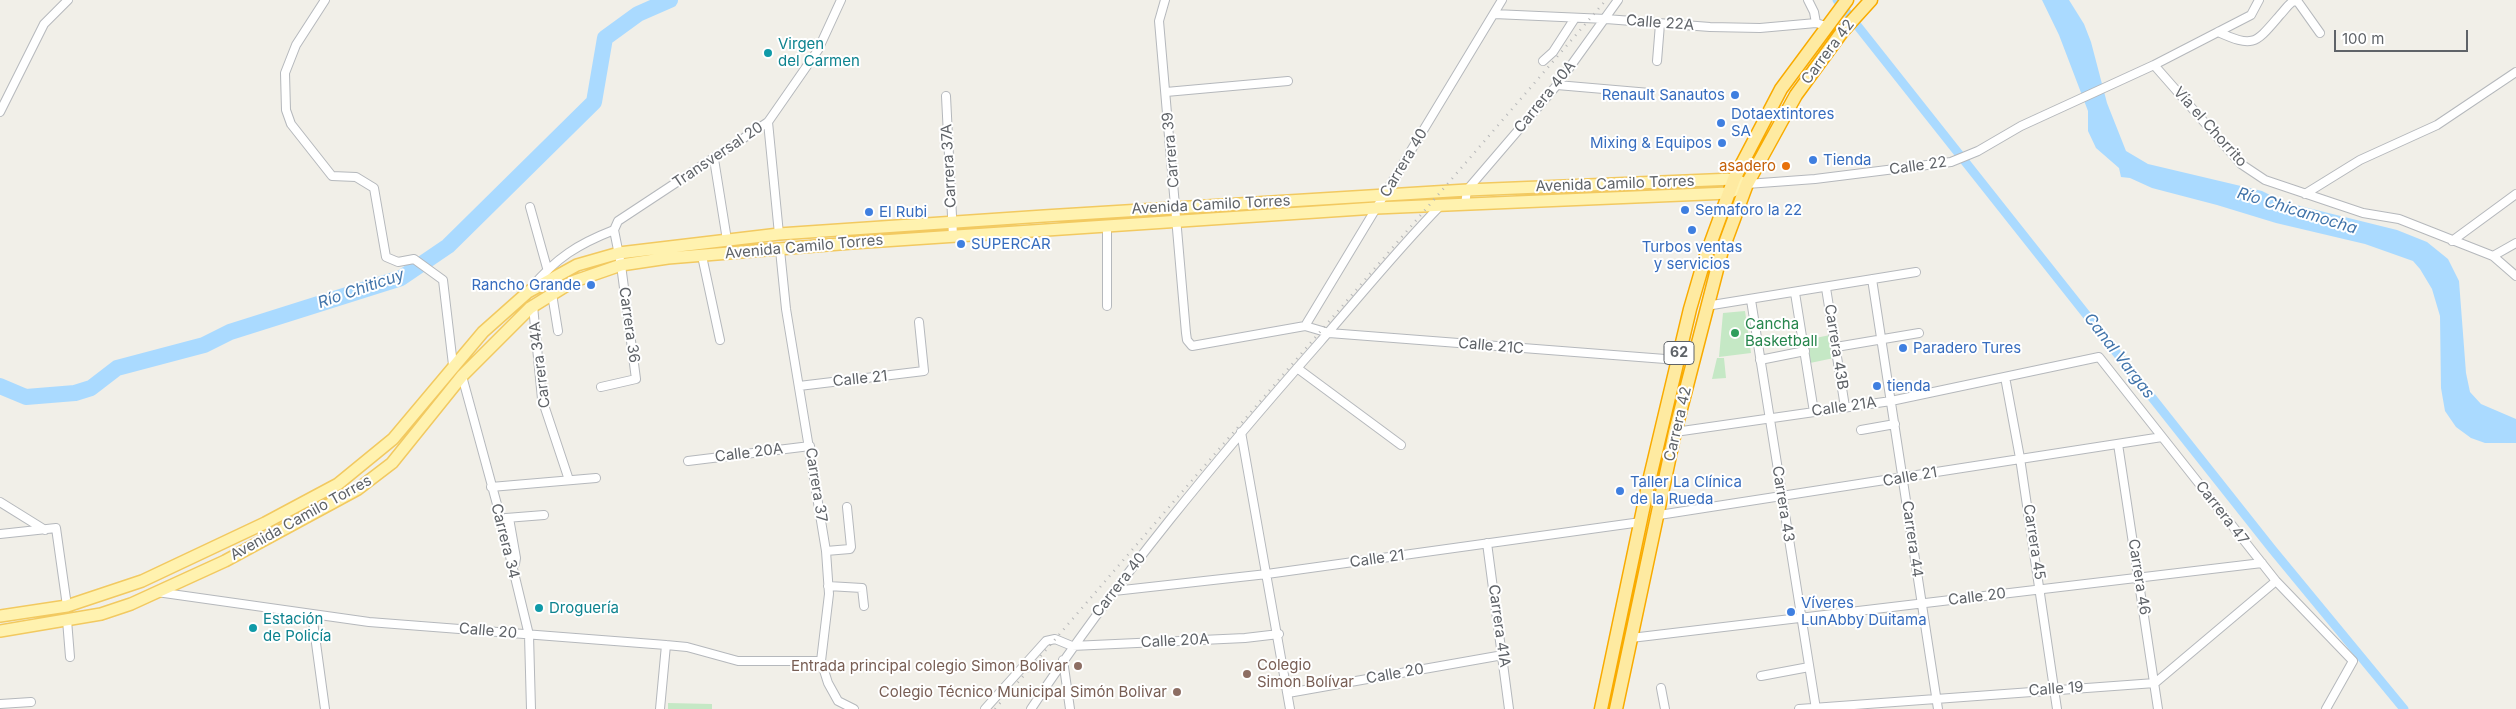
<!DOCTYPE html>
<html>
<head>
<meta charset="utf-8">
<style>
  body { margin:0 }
  #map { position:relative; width:2516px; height:709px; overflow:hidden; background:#f1efe8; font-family:Inter,sans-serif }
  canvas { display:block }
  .scale { position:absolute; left:2334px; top:30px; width:134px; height:22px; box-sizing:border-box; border:2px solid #5f6368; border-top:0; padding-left:6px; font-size:15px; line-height:18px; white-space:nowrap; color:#5f6368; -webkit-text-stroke:4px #fff; paint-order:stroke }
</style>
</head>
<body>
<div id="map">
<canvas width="2516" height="709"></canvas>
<div class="scale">100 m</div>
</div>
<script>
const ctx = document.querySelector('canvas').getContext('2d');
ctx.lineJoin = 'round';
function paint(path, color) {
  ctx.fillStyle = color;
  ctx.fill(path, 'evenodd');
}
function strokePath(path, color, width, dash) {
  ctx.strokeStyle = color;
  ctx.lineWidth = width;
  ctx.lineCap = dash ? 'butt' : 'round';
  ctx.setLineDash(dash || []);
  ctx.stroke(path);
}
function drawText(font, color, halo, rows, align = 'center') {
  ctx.font = font + ' Inter,sans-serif';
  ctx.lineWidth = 4;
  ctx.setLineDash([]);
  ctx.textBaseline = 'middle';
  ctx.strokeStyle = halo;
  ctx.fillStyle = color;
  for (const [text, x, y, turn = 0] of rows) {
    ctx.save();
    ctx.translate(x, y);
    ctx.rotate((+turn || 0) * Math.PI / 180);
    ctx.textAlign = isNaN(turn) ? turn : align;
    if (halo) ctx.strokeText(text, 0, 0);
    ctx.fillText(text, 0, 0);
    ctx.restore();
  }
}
paint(new Path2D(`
  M1745,311L1751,353L1719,357L1723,313Z
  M1830,335L1834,358L1810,363L1806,340Z
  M1717,358H1724L1726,378L1712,379Z
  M668,703L712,704V709H668Z`), '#c5e8c5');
paint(new Path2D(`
  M2042,0H2069L2084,24L2091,42L2107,103L2126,151L2148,164L2262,191L2284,202L2397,230L2427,242L2448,259L2459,281L2466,373L2470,392L2481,404L2516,419V443H2485L2471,438L2456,427L2445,411L2441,388L2440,316L2432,289L2420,269L2413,261L2365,244L2276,223L2217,205L2152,188L2130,178L2121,177L2119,168L2096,148L2088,131V111L2059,35Z`), '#aadaff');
strokePath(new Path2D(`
  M1837,0L2272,549L2404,709`), '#aadaff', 9);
strokePath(new Path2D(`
  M0,386L26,397L75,393L91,388L117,368L204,345L230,332L401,278L448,246L594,102L605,38L638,14L670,0`), '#aadaff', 16);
const minor = new Path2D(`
  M325,0L296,45L285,73L286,110L291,124L332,176L356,177L374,188L386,257L398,262L414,259L443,280L453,365
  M1165,0L1159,21L1186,333L1187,340L1192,346L1305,326L1329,333L1678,360
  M1808,0L1814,12L1816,23
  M1494,14L1606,19L1710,27L1760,28L1816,23L1826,26
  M2218,32C2254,48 2255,44 2280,15C2285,10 2288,4 2294,1L2298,2L2320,33
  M1543,61L1553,52L1575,18
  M1657,61L1660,24
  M2154,65L2251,15L2259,0
  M1557,85L1650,93
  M1166,92L1288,81
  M946,96L953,236
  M0,112L44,24L68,0
  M768,122L779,234
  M714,159L727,240
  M1747,184L1815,179L1951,162L1978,151L2021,126L2154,65L2241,164L2265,180L2363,213L2399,219L2493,256L2516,276
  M2305,194L2360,160L2437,125L2516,72
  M1465,205L1467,190L1557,85L1618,0
  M530,207L547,268
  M2452,241L2516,194
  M780,250L786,309L826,551L829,594L821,661L828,683L838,701L854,709
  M702,256L720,340
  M2493,256L2516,243
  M1872,279L1938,709
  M531,288C556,258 578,244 614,230
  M1826,288L1845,407
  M1795,293L1814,412
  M552,294L558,331
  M1751,300L1816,709
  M533,306L542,399L569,480
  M1107,306V226
  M1706,306L1916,272
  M1305,326L1502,0
  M1836,347L1919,333
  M1760,360L1805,351
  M1297,368L1401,445
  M462,376L501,519L529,635L531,709
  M2005,377L2020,458L2057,709
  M799,386L924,371L919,322
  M601,387L636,379L621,265L614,230L618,221L768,122L818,50L841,0
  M1861,430L1895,424
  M1241,432L1290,709
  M1675,432L1891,401L2099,357L2276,581L2353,661L2326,709
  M2118,444L2158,709
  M688,461L810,446
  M491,487L596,478
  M0,502L45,530
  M1659,515L2162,437
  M506,518L544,515
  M509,518L516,558L515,564L512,565
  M0,534L56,528L67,606
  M1487,543L1509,709
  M826,551L850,549L851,547L847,507
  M828,586L862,588L864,606
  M1114,591L1267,574L1641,522
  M157,592L369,622L666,645L687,647L738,661H821
  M312,614L325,709
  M67,620L70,657
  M1631,638L2262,563
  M1063,660L1070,709
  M1761,676L1809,667
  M1661,688L1665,709
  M1288,693L1503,655
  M0,704L31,702
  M660,709L666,645
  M985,709L1046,641L1055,639L1072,646L1245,638L1279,634
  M1031,709C1117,579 1217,459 1320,342C1360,296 1398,249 1440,206
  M1799,709L2155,683L2276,581`);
const primary = new Path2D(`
  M0,616L67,606L142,581L265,523L338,484L393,439L483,332L528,292L577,265L619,253L779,234L1044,216L1467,190L1734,179L1741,182
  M0,631L101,614L131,604L225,561L358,489L392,463L462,376L530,308L572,282L621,265L668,258L852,243L1376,208L1729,193L1747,184`);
const trunk = new Path2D(`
  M1601,709L1649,481L1690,309L1704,261L1734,179L1781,89L1847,0
  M1616,709L1675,432L1721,254L1747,184L1796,95L1842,32L1871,0`);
strokePath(minor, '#b5b8bc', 10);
strokePath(primary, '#f2c960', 14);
strokePath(trunk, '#f9ab00', 15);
strokePath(minor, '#fff', 8);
strokePath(primary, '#fff2af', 11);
strokePath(trunk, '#feeaa1', 12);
strokePath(new Path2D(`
  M995,709L1606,0`), '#b6b7b8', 2.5, [1, 6]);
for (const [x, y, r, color] of [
  [768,53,5,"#0f9aa8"],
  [1735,95,5,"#3f7fe0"],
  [1721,123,5,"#3f7fe0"],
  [1722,143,5,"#3f7fe0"],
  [1813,160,5,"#3f7fe0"],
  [1786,166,5,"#e8710a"],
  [1685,210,5,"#3f7fe0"],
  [869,212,5,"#3f7fe0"],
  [1692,230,5,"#3f7fe0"],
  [961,244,5,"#3f7fe0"],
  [591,285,5,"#3f7fe0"],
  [1735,333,5,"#2e9e5b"],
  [1903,348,5,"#3f7fe0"],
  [1877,386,5,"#3f7fe0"],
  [1620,491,5,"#3f7fe0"],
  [539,608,5,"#0f9aa8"],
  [1791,612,5,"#3f7fe0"],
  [253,628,5,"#0f9aa8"],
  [1078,666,5,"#8d6e63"],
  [1247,674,5,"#8d6e63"],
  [1177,692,5,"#8d6e63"]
]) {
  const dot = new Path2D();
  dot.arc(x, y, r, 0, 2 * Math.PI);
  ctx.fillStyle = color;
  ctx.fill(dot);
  strokePath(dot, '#fff', 2);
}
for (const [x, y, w] of [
  [1679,353,30]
]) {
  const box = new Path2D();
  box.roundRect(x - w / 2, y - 11.5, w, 23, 4);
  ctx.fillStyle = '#fff';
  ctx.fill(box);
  strokePath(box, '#5f6368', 1);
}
drawText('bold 14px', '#5f6368', null, [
  ["62",1679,353]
]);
drawText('15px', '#5f6368', '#fff', [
  ["Calle 22A",1660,23,4],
  ["Carrera 42",1828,52,-53],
  ["Carrera 40A",1545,97,-51],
  ["Vía el Chorrito",2210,127,48],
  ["Carrera 39",1171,150,-95],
  ["Transversal 20",718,155,-34],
  ["Carrera 40",1404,163,-59],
  ["Carrera 37A",949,166,-93],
  ["Calle 22",1918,166,-8],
  ["Avenida Camilo Torres",1615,184,-2],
  ["Avenida Camilo Torres",1211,205,-3],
  ["Avenida Camilo Torres",804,247,-5],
  ["Carrera 36",629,325,82],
  ["Calle 21C",1491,346,5],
  ["Carrera 43B",1836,347,81],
  ["Carrera 34A",540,365,-97],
  ["Calle 21",860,379,-6],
  ["Calle 21A",1844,407,-8],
  ["Carrera 42",1678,424,-77],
  ["Calle 20A",749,453,-7],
  ["Calle 21",1910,477,-10],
  ["Carrera 37",816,485,81],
  ["Carrera 43",1783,504,81],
  ["Carrera 47",2222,513,52],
  ["Avenida Camilo Torres",301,518,-29],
  ["Carrera 44",1912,539,82],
  ["Carrera 34",505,541,76],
  ["Carrera 45",2034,542,81],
  ["Calle 21",1377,559,-8],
  ["Carrera 46",2139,577,81],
  ["Carrera 40",1119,585,-52],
  ["Calle 20",1977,597,-7],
  ["Carrera 41A",1499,626,82],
  ["Calle 20",488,631,5],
  ["Calle 20A",1175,641,-3],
  ["Calle 20",1395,674,-10],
  ["Calle 19",2056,689,-4]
]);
drawText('15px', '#0d838f', '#fff', [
  ["Virgen",778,44],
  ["del Carmen",778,61],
  ["Droguería",549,608],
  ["Estación",263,619],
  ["de Policía",263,636]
], 'left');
drawText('15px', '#366cbe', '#fff', [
  ["Renault Sanautos",1725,95,"right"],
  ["Dotaextintores",1731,114],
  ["SA",1731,131],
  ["Mixing & Equipos",1712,143,"right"],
  ["Tienda",1823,160],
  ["Semaforo la 22",1695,210],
  ["El Rubi",879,212],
  ["SUPERCAR",971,244],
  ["Turbos ventas",1692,247,"center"],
  ["y servicios",1692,264,"center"],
  ["Rancho Grande",581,285,"right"],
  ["Paradero Tures",1913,348],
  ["tienda",1887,386],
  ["Taller La Clínica",1630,482],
  ["de la Rueda",1630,499],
  ["Víveres",1801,603],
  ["LunAbby Duitama",1801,620]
], 'left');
drawText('15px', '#c56008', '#fff', [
  ["asadero",1776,166]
], 'right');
drawText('15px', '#27864d', '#fff', [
  ["Cancha",1745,324],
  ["Basketball",1745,341]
], 'left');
drawText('15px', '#785e54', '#fff', [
  ["Colegio",1257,665,"left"],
  ["Simon Bolívar",1257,682,"left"],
  ["Entrada principal colegio Simon Bolivar",1068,666],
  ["Colegio Técnico Municipal Simón Bolivar",1167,692]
], 'right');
drawText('italic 16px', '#4174aa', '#fff', [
  ["Río Chicamocha",2297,211,17],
  ["Río Chiticuy",361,289,-19],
  ["Canal Vargas",2119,356,52]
]);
</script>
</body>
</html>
